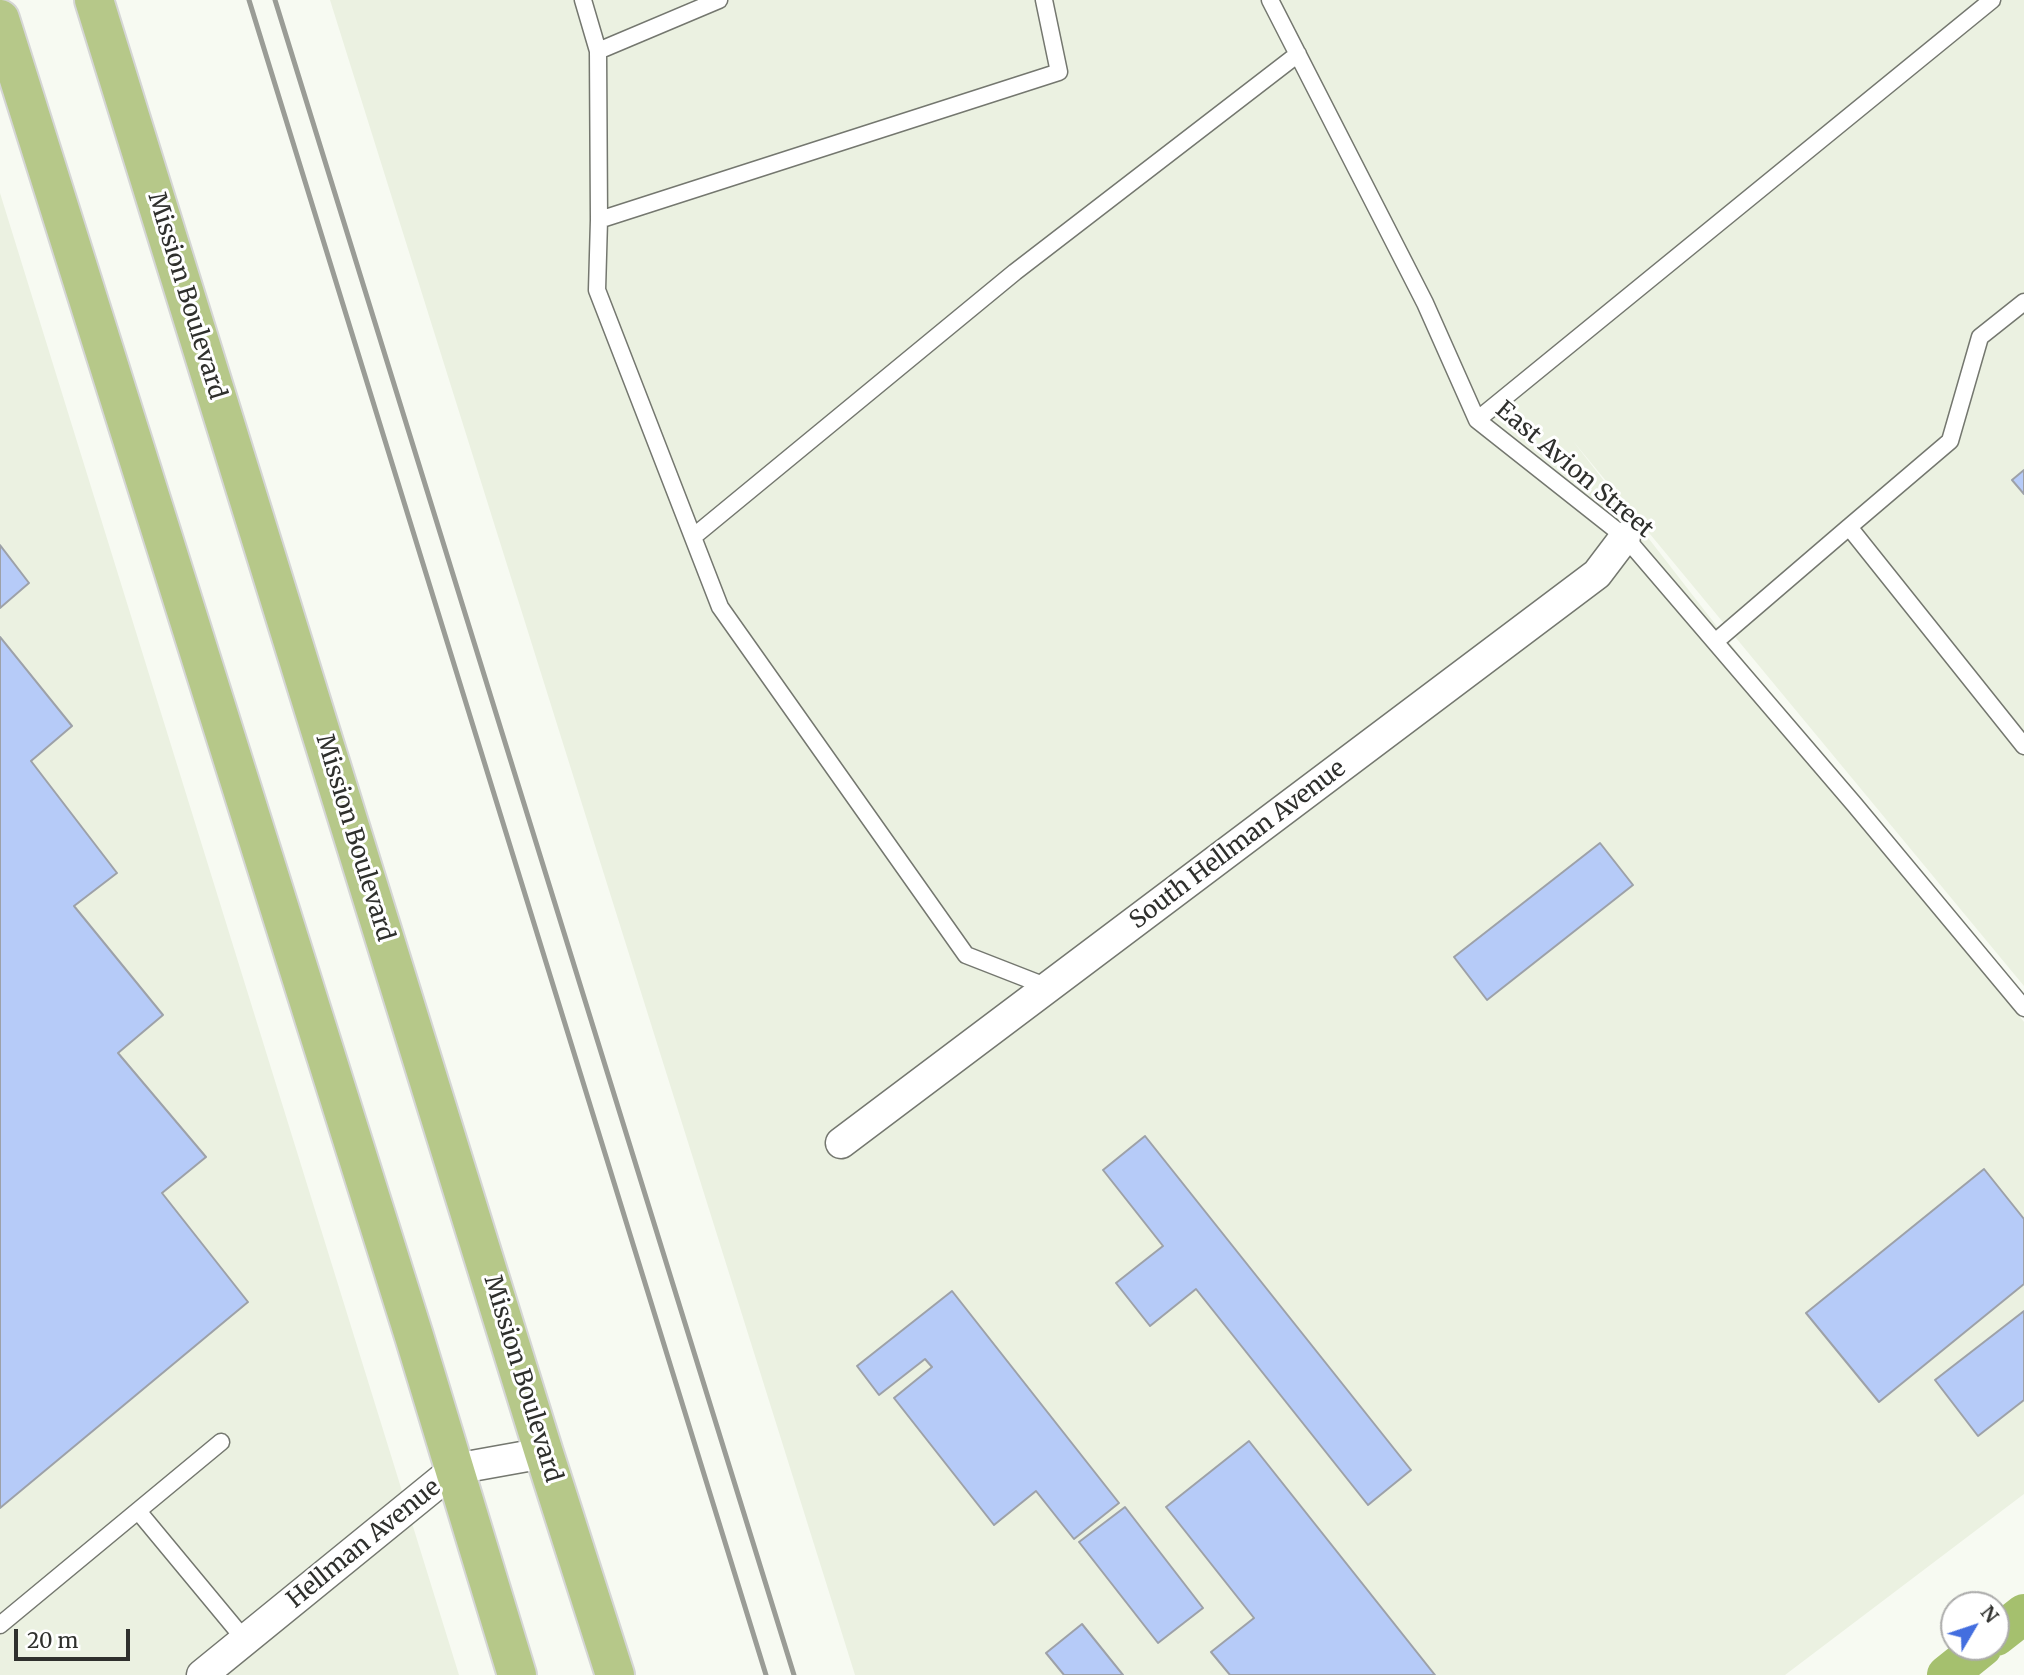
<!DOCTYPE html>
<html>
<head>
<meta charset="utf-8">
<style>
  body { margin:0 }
  #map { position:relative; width:2024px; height:1675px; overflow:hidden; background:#f7faf2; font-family:Merriweather,serif }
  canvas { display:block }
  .north { position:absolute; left:1940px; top:1591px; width:70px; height:70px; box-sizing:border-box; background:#fff; border:2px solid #acacab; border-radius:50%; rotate:51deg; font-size:19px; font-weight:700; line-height:28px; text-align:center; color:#2f302d }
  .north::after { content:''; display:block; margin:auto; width:24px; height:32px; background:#436edf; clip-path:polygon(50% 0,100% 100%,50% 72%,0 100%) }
  .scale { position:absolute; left:14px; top:1629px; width:116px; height:32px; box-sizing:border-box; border:4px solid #2f302d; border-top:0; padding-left:9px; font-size:21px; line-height:24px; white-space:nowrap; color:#2f302d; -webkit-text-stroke:5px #fff; paint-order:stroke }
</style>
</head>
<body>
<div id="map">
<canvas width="2024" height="1675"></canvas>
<div class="north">N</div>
<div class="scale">20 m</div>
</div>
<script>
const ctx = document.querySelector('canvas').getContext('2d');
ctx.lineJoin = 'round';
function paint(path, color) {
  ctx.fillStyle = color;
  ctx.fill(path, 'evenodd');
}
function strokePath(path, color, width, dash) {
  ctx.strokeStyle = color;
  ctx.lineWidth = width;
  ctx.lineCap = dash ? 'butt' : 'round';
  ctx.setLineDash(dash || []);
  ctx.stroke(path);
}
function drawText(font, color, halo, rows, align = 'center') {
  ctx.font = font + ' Merriweather,serif';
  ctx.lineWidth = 6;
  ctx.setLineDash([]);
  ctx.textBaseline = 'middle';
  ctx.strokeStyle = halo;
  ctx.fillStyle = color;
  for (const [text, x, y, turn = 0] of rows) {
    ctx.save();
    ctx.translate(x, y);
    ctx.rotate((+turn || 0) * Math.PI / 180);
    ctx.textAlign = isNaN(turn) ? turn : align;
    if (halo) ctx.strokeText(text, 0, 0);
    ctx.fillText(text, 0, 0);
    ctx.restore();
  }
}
paint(new Path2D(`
  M330,0H2024V986L1573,441L2024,1022V1494L1785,1675H855Z
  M0,193L459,1675H0Z`), '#ebf1e1');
strokePath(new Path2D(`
  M1996,1636L2024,1614
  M1947,1675L1982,1647`), '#a5c06e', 40);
const building = new Path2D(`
  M2024,470V494L2012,480Z
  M0,545L29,583L0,608Z
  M0,637L72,726L31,761L117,873L74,906L163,1015L118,1053L206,1157L162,1193L248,1302L0,1508Z
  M1600,843L1633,885L1487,1000L1454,957Z
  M1145,1136L1411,1470L1368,1505L1196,1289L1150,1326L1116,1283L1163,1246L1103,1170Z
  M1984,1169L2024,1219V1284L1879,1402L1806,1313Z
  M952,1291L1119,1503L1074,1539L1036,1491L994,1525L894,1398L932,1367L925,1359L879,1395L857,1366Z
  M2024,1311V1400L1978,1436L1935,1380Z
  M1249,1441L1435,1675H1230L1211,1652L1254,1618L1166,1507Z
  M1125,1507L1203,1608L1158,1643L1079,1542Z
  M1082,1624L1123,1675H1064L1046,1653Z`);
paint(building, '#b6cbf8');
strokePath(building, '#9da1a8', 2);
const service = new Path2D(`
  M583,0L598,51L719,0
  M1270,0L1425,303L1477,420L1625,537L1854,804L2024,1008
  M598,51L599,220L597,290L720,607L966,955L1048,987
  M599,220L1059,72L1044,0
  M1477,420L1992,0
  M1849,527L1950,441L1980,337L2024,302
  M693,537L1015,272L1298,54
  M1715,642L1849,527L2024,746
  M138,1511L245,1640
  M0,1625L221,1442`);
const minor = new Path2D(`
  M841,1143L1597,574L1625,537
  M202,1675L455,1469L544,1453`);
const primary = new Path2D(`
  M94,0L544,1453L615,1675
  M0,19L414,1336L517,1675`);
strokePath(service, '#74776f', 19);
strokePath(minor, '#74776f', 33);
strokePath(primary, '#d5d6d5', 42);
strokePath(service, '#fff', 16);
strokePath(minor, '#fff', 30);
strokePath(primary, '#b6c889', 38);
strokePath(new Path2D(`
  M249,0L766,1675
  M275,0L794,1675`), '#9a9c96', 5);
drawText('24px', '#2f302d', '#fff', [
  ["Mission Boulevard",186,296,73],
  ["East Avion Street",1574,470,40],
  ["Mission Boulevard",354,838,73],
  ["South Hellman Avenue",1238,845,-37],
  ["Mission Boulevard",522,1379,73],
  ["Hellman Avenue",364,1544,-39]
]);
</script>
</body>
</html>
